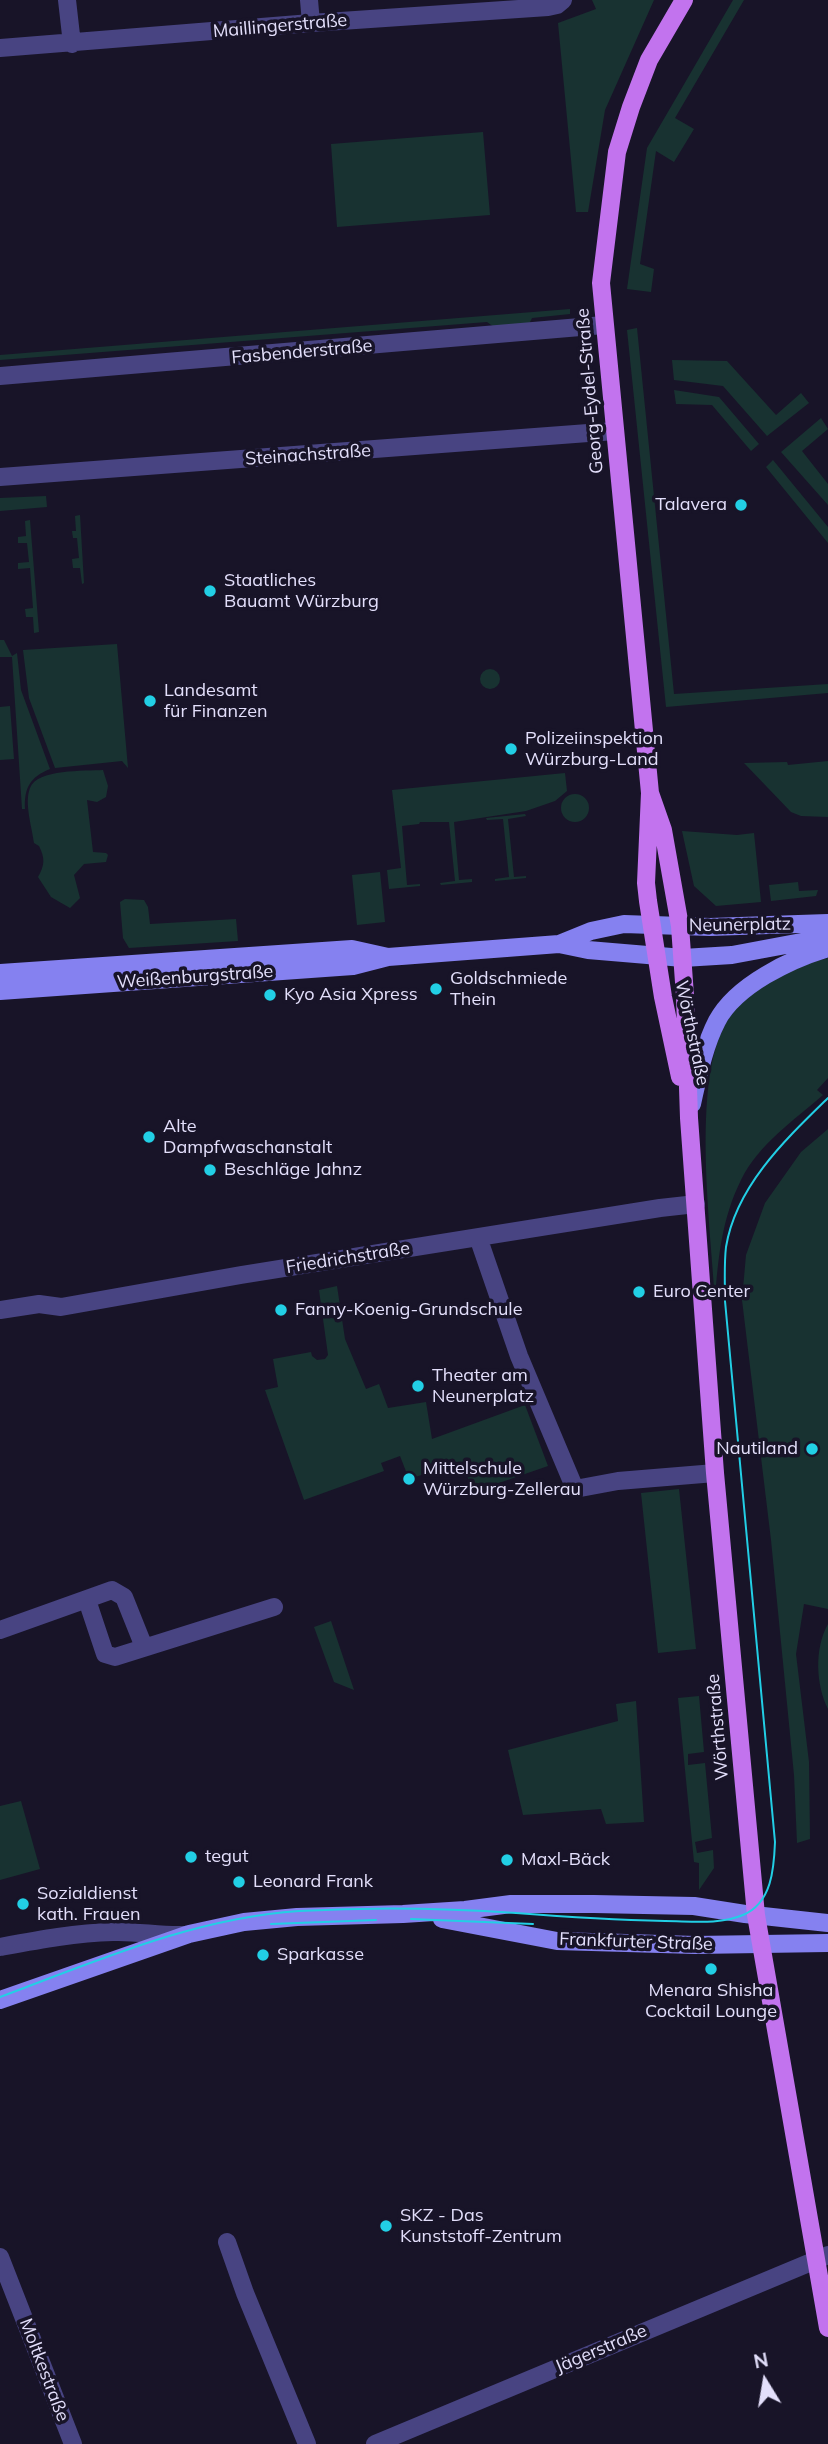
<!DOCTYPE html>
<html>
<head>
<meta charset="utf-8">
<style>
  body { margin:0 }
  #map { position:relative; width:828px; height:2444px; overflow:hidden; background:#181428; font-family:Mulish,sans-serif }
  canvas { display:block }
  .north { position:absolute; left:730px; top:2346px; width:70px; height:70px; -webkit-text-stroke:5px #181428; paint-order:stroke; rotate:349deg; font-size:19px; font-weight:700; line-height:28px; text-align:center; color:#e3dffb }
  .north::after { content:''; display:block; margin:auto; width:24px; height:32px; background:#e3dffb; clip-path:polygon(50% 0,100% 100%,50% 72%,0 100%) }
</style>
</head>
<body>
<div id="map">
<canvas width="828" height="2444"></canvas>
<div class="north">N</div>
</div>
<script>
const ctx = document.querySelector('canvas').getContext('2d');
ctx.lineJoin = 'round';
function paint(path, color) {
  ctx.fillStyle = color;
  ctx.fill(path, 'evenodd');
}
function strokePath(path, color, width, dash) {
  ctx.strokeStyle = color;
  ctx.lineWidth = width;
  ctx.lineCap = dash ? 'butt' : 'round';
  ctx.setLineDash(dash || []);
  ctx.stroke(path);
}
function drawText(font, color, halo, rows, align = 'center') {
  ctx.font = font + ' Mulish,sans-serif';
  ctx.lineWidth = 7;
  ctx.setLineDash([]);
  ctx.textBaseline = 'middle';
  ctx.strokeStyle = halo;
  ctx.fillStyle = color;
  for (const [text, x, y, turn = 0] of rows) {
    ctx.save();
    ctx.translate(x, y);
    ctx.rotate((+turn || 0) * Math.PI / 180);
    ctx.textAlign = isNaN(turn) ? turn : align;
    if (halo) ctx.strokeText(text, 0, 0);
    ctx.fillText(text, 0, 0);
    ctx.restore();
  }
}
paint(new Path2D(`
  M592,0H654L605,110L588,212H576L558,23L596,9Z
  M733,0H744L675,118L694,129L674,162L656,151L640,264L654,269L651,292L627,289L647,148Z
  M483,132L490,215L337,227L331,144Z
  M570,309V314L532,318L529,324L494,327L487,322L0,360V355Z
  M637,328L674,694L828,684V693L666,707L627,330Z
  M672,360L727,361L776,415L801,393L809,403L767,436L723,386L674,380Z
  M674,390L719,397L759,444L751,451L712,405L676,404Z
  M821,418L828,429L802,451L828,484V505L781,452Z
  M773,460L828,527V543L766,467Z
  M46,496L47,507L0,511V498Z
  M80,515L84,583L82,584L80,568H73L72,559L79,558L77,538H73L72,531H76L75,516Z
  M30,520L39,632L34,633L33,617H26L25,609L33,608L30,568L18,569V563L29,562L27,543H18V537L26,536L25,521Z
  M0,640H4L12,656L17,653L21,690L50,769C30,777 24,788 25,809H22L12,657H0Z
  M117,644L128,768L122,761L55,768L29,698L23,650Z
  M480 679a10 10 0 1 1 20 0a10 10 0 1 1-20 0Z
  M10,706L14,759L0,760V707Z
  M828,761V817L801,816L791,812L744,763L787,762L788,765Z
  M103,770L108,786L106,797L97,802L87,800L93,852L106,853L108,855L106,862L84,864L74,875L80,898L70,908L51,897L38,877C45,865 45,858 39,846L34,843C32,827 24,803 30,788C37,769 85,771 103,770Z
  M565,773L567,791L555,801L526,811L454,822L459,880L472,879V882L441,885L440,883L455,881L449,822H420L419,824L402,826L407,885L420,884V886L389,889L387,870L401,868L392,790Z
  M561 808a14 14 0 1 1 28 0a14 14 0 1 1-28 0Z
  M525,814L526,816L508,819L514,877L526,876V878L495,881V879L509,877L503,819L487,820L486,818Z
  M682,831L737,835L754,833L761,902L716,906L694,886Z
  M380,872L385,922L357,925L352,875Z
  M798,882L799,891L818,890L816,896L771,901L769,885Z
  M125,899L144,900L148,907L150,924L236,919L238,941L129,948L123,938L120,902Z
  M828,958V1078L817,1090L823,1095C794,1120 758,1145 741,1180C722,1218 718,1258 715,1300C711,1230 691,1083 726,1023C745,991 793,966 828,958Z
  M828,1129V1609L804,1604L796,1654L809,1762L810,1839L797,1843L794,1775L771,1540L742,1300L746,1255L765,1203L801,1152Z
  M337,1286L345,1339L366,1389L379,1384L388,1408L426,1402L432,1439L525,1405L548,1466L473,1492L462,1462L409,1479L400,1456L381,1463L384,1471L304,1500L265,1390L278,1387L273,1359L311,1352L312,1356L317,1360L325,1359L328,1355L319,1290Z
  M679,1489L696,1649L658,1653L641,1493Z
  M331,1621L354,1690L334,1682L314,1627Z
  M828,1624V1709C816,1685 814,1649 828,1624Z
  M699,1696L704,1752L688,1754V1765L705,1763L712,1838L695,1842L697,1853L713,1850L714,1868L699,1890V1863L694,1862L678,1698Z
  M636,1701L644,1822L606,1824L601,1809L523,1815L508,1750L618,1721L616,1704Z
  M21,1801L40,1869L0,1880V1806Z`), '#183231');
strokePath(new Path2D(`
  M67,0L72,44
  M309,0L311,23
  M0,48L311,23L548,7L557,5L563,0
  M0,376L604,325
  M0,477L615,431
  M478,1237L519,1356L575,1489L618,1481L715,1473
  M0,1310L39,1304L61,1307L241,1275L660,1208L696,1204
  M87,1600L105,1654L115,1657L274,1607
  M0,1630L112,1590L124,1597L144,1647
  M0,1947C38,1940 75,1933 113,1932C137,1931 160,1936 184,1935
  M227,2242L245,2293L307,2444
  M0,2257L73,2444
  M375,2444L828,2255`), '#484482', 18);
strokePath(new Path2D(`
  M559,944L588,950L683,958L732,955L828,937
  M0,973L352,949L388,957
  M0,991L353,966L388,957L559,944L591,931L624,924L710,927L828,923
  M692,1104C698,1077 704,1046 717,1021C736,985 791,959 828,948
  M442,1919L557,1941L695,1945L828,1943
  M0,2000L189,1934L244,1922L297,1917L403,1914L465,1910L511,1904H594L694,1906L745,1914L828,1923`), '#8581f0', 18);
strokePath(new Path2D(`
  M650,793L663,830L680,926L685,996L689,1118L715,1473L756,1915L828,2328
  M680,1077L663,997L648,901L646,883L650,793L601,283L617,152L631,107L649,60L684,0`), '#c273ee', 18);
strokePath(new Path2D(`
  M411,1919L533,1924
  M271,1924L376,1920
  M0,1997C97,1961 194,1918 299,1911C371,1907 445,1908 516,1913C566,1917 615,1920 665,1921C690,1921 719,1925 743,1915C772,1903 774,1868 775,1842L725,1301C725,1283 724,1264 726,1247C736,1186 786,1139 828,1098`), '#22cfe5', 2);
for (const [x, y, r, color] of [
  [741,505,7,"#22cfe5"],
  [210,591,7,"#22cfe5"],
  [150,701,7,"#22cfe5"],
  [511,749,7,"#22cfe5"],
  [436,989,7,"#22cfe5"],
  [270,995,7,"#22cfe5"],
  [149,1137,7,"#22cfe5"],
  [210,1170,7,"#22cfe5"],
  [639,1292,7,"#22cfe5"],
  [281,1310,7,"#22cfe5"],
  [418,1386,7,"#22cfe5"],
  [812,1449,7,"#22cfe5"],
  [409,1479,7,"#22cfe5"],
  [191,1857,7,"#22cfe5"],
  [507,1860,7,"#22cfe5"],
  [239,1882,7,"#22cfe5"],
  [23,1904,7,"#22cfe5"],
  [263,1955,7,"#22cfe5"],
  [711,1969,7,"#22cfe5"],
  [386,2226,7,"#22cfe5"]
]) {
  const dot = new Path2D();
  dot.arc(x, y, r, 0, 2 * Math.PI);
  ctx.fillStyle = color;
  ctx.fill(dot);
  strokePath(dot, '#181428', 2.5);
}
drawText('18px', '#e3dffb', '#181428', [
  ["Maillingerstraße",280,26,-5],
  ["Fasbenderstraße",302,352,-5],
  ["Georg-Eydel-Straße",590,391,-95],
  ["Steinachstraße",308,455,-4],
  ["Neunerplatz",740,925,-1],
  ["Weißenburgstraße",195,977,-4],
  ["Wörthstraße",692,1033,78],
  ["Friedrichstraße",348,1258,-9],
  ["Wörthstraße",718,1727,-95],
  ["Frankfurter Straße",636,1942,2],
  ["Jägerstraße",601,2349,-23],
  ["Moltkestraße",44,2370,69]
]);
drawText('18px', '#e3dffb', '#181428', [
  ["Talavera",727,505,"right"],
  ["Staatliches",224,581],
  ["Bauamt Würzburg",224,602],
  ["Landesamt",164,691],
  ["für Finanzen",164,712],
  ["Polizeiinspektion",525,739],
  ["Würzburg-Land",525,760],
  ["Goldschmiede",450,979],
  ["Thein",450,1000],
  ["Kyo Asia Xpress",284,995],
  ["Alte",163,1127],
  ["Dampfwaschanstalt",163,1148],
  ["Beschläge Jahnz",224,1170],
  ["Euro Center",653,1292],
  ["Fanny-Koenig-Grundschule",295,1310],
  ["Theater am",432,1376],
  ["Neunerplatz",432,1397],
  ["Nautiland",798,1449,"right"],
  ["Mittelschule",423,1469],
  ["Würzburg-Zellerau",423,1490],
  ["tegut",205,1857],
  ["Maxl-Bäck",521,1860],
  ["Leonard Frank",253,1882],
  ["Sozialdienst",37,1894],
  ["kath. Frauen",37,1915],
  ["Sparkasse",277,1955],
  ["Menara Shisha",711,1991,"center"],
  ["Cocktail Lounge",711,2012,"center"],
  ["SKZ - Das",400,2216],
  ["Kunststoff-Zentrum",400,2237]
], 'left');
</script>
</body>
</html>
